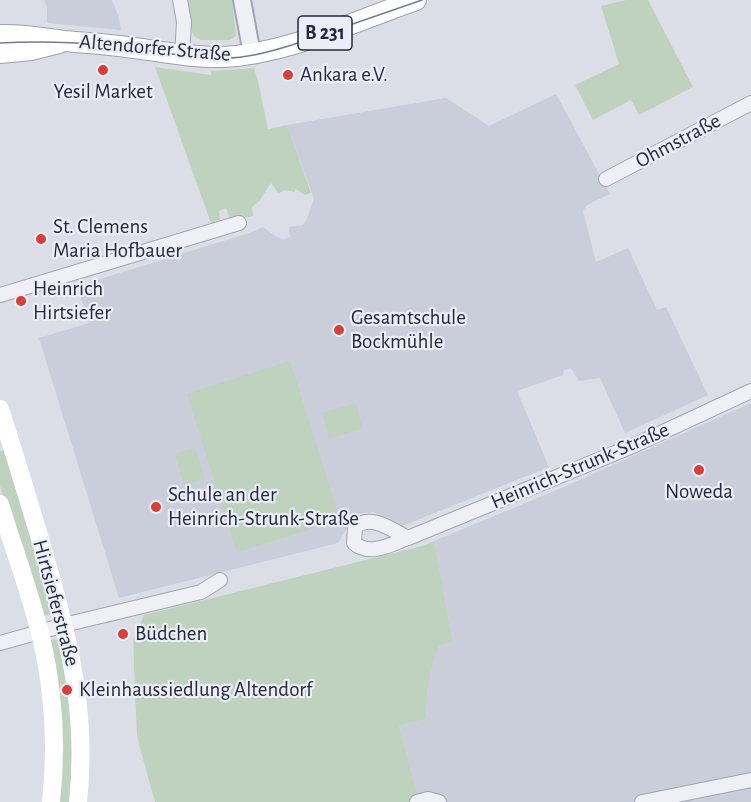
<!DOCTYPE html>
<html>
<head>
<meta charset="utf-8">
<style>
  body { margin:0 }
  canvas { display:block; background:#dcdee7 }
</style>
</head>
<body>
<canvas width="751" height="802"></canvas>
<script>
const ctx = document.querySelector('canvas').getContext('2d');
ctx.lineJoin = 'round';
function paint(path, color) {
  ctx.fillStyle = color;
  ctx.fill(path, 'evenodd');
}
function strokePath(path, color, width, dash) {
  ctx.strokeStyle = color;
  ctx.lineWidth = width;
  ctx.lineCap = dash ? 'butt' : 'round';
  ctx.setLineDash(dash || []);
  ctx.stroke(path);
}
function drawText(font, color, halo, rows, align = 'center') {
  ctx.font = font + ' "Alegreya Sans",sans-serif';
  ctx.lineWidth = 4.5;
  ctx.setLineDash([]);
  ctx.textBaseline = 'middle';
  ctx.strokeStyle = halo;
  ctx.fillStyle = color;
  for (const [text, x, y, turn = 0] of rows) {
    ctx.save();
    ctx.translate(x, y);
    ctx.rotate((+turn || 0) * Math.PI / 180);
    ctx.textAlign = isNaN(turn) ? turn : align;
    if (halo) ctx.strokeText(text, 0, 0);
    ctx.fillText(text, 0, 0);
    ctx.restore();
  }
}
paint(new Path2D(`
  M44,0H112L118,15L121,30L47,23V7Z
  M556,94L610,194L587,205L583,211L596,262L628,248L657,310L666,307L708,395L625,433L600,378L579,381L571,368L564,370L563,375L517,391L549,467L400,527L374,512L356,514L338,543L119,598L39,338L89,323L77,286L249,233L263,227L277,237L283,239L290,237L289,227L303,225L307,219L314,199L287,125L446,98L489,126Z
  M751,403V779L638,802H410L418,796L399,726L426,719L428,681L431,663L439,646L453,642L434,541L566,486Z
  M751,780V802H645Z`), '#cacdda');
paint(new Path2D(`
  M186,0H232L236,36L230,40H201L195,37L192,32Z
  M626,0H648L693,87L639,115L631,100L593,120L575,85L619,64L601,6Z
  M155,67L211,75V71L254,68L258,81L268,129L287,125L311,193L305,195L296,189L294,192L286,190L278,193L271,183L259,201L252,207L253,216L231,221L226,208L219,211L220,220L211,223Z
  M290,361L340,520L237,552L187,394Z
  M356,403L362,428L329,439L323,413Z
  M195,448L205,479L184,485L175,454Z
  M7,449L56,612L41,617L0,486V451Z
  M434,541L453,642L439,646C428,670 427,693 426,719L399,726L418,796L410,802H155L137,737L133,641L144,615L422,546Z
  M62,638L75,732L73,802H56L47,641Z`), '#bed2bd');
const minor = new Path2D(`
  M180,0L184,22L182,55
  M606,179L751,103
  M0,295L239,223
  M408,538C392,530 371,513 355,527L354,543C370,557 391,544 408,538L635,445L751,391
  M0,643L72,623L201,592L220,580
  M417,802L428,799L439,802
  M642,802L751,780`);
const tertiary = new Path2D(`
  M242,0L252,54`);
const primary = new Path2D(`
  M0,35C22,34 42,38 64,41C85,43 106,44 127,47C159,51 191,58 223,57C288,54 355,21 416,0
  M0,53L31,50L59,43`);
strokePath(minor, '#a1a4b1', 16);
strokePath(tertiary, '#a1a4b1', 20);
strokePath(primary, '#9ba0b4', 22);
strokePath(minor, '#eff0f6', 14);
strokePath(tertiary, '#eff0f6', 16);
strokePath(new Path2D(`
  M0,409C15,455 29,502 43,549C68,638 88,708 78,802
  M0,504C14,550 31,595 42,641C54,694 57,748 51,802`), '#fff', 18);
strokePath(primary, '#fff', 20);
strokePath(new Path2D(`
  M0,43C35,41 71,42 106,45C144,49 182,58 220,58C244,59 269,52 292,45L422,0`), '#757a92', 1.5);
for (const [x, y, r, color] of [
  [103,70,6,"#d64038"],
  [288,75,6,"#d64038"],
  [41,239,6,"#d64038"],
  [21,301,6,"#d64038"],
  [339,330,6,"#d64038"],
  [699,470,6,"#d64038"],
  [156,507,6,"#d64038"],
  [123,634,6,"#d64038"],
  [67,690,6,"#d64038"]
]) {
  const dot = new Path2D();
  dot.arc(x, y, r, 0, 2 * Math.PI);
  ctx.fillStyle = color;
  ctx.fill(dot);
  strokePath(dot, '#eceef5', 2);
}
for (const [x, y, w] of [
  [325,33,54]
]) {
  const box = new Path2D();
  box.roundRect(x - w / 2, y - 17, w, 34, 4.5);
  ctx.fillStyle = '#eceef5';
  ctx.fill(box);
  strokePath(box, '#25293f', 1.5);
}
drawText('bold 20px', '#25293f', null, [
  ["B 231",325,33]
]);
drawText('21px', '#25293f', '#eceef5', [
  ["Altendorfer Straße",155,48,5],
  ["Ohmstraße",678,141,-28],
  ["Heinrich-Strunk-Straße",580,466,-23],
  ["Hirtsieferstraße",56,603,75]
]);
drawText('21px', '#25293f', '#eceef5', [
  ["Ankara e.V.",300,75],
  ["Yesil Market",103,92,"center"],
  ["St. Clemens",53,227],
  ["Maria Hofbauer",53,251],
  ["Heinrich",33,289],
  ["Hirtsiefer",33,313],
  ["Gesamtschule",351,318],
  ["Bockmühle",351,342],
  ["Noweda",699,492,"center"],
  ["Schule an der",168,495],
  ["Heinrich-Strunk-Straße",168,519],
  ["Büdchen",135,634],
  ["Kleinhaussiedlung Altendorf",79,690]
], 'left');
</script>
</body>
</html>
